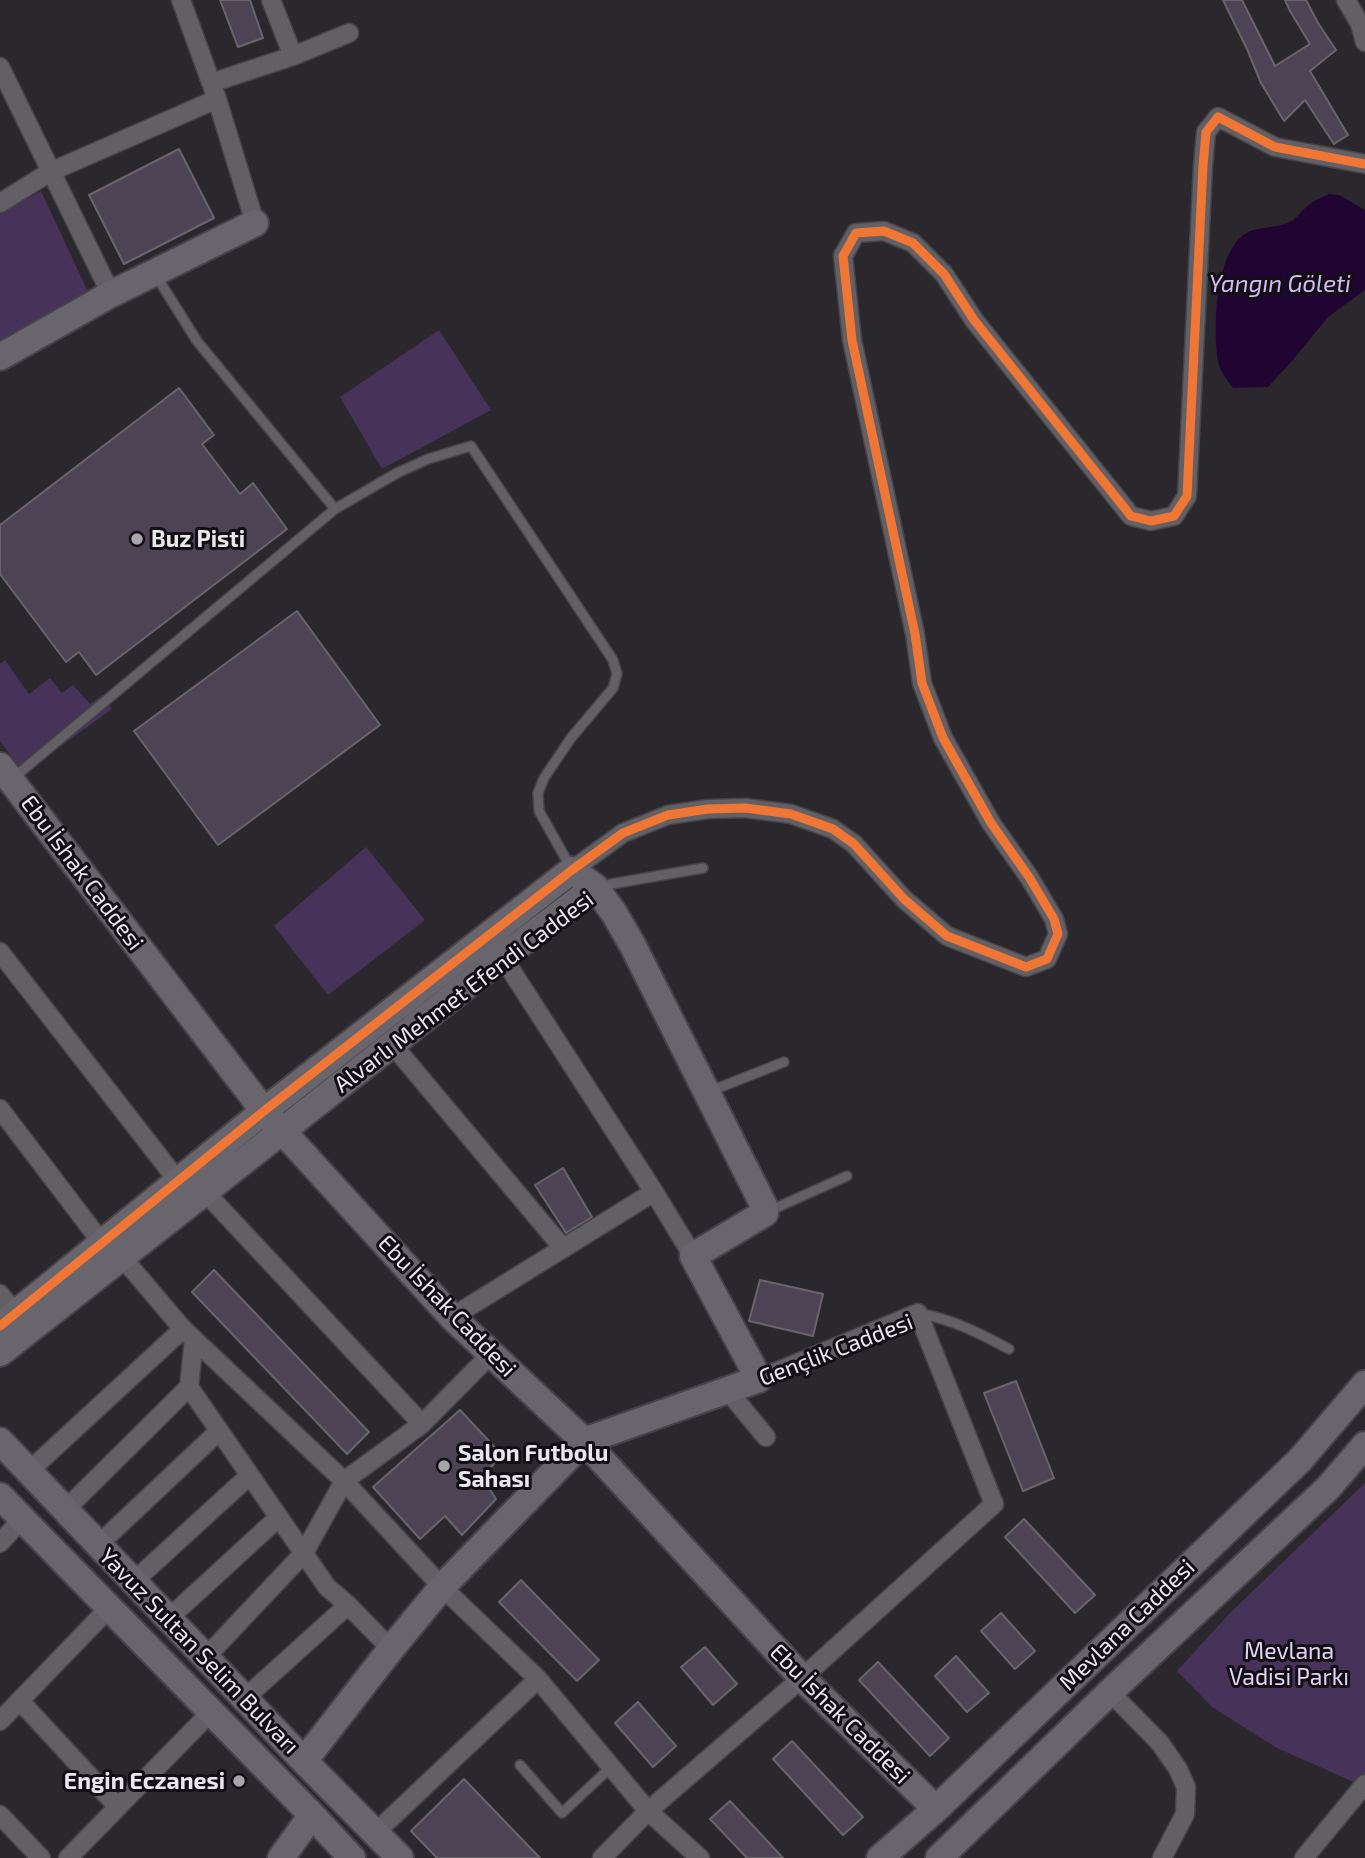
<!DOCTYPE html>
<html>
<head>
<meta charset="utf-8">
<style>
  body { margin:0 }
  canvas { display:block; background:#2a272d }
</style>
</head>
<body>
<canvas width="1365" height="1858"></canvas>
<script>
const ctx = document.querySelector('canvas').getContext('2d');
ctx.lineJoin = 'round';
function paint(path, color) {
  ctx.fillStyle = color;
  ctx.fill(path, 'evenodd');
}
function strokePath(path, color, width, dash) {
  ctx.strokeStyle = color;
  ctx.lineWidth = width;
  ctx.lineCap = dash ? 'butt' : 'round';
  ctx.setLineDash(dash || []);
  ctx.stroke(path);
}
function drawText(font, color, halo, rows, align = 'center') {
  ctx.font = font + ' "Exo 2",sans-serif';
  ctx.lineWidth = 6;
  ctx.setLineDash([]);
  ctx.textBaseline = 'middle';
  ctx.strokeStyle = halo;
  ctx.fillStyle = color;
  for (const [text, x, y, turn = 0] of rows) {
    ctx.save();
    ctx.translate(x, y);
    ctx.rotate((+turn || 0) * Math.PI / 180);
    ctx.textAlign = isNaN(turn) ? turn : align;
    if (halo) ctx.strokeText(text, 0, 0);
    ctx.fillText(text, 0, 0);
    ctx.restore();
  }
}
paint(new Path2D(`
  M41,191L90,296L0,342V214Z
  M439,330L491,410L382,469L340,397Z
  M5,660L29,694L50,678L62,693L73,685L90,704L102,695L112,709L24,773L0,741V664Z
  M366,847L425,920L328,995L274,926Z
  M1365,1483V1784L1363,1786L1277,1748L1212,1707L1177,1671L1228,1615Z`), '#47325a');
paint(new Path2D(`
  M1329,194L1339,195L1365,210V290L1328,317L1292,361L1268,387L1233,388C1228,381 1221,373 1219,365C1212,333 1215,257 1243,235C1254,227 1272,228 1285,224C1296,221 1301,210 1310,204C1315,200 1323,197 1329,194Z`), '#200532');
const building = new Path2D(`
  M220,0H250L263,38L238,47Z
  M1223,0H1242L1275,66L1310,44L1290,11L1285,0H1306L1318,23L1336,50L1310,71L1348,135L1334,144L1305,100L1284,121L1261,83L1247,49Z
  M179,149L214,218L124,264L89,195Z
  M179,388L214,435L202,444L240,494L253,483L287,529L96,675L79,652L66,662L0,574V525Z
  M297,611L380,725L218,845L134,731Z
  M563,1168L592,1217L566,1233L535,1185Z
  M214,1270L369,1432L347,1454L192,1292Z
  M760,1280L823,1294L813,1336L749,1321Z
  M1016,1381L1054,1478L1023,1491L984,1393Z
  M460,1410L502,1455L482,1477L496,1499L462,1535L445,1516L420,1539L373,1487Z
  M1024,1519L1095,1595L1075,1613L1005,1537Z
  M521,1580L599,1660L577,1681L499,1602Z
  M1001,1613L1035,1651L1015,1669L981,1631Z
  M705,1647L737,1684L713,1705L681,1667Z
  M956,1656L989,1693L967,1712L935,1676Z
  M878,1662L949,1738L930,1756L859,1680Z
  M638,1702L676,1746L653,1767L615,1723Z
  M792,1741L863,1817L843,1835L773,1759Z
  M464,1779L540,1858H437L411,1831Z
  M730,1801L783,1858H747L710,1819Z`);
paint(building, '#4c4454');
strokePath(building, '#68656a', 2);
const lane = new Path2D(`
  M155,274L197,341L335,509
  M12,779L335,509L397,473L428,459L471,446L613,660L617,674L613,688L571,738L544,778L538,793L539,811L571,868
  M600,886L703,868
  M708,1092L784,1062
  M769,1211L847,1176
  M918,1313C954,1320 977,1332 1009,1349
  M520,1765L562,1813L611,1767`);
const street = new Path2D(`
  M181,0L217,99L255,223
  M271,0L293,56
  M1346,0L1360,24L1365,42
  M0,67L111,294
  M211,83L293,56L349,33
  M0,203L50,172L217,99
  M572,870L623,833L668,815L708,809L745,808L791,814L833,829L854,844L904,899L947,936L1026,967L1047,959L1058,934L1054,919L1029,877L991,823L943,738L922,683L915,634L852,340L843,256L856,233L884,231L913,243L944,274L974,320L1131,516L1151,521L1174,516L1187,496L1203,166L1206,132L1218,117L1275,147L1365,164
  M498,950L654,1192L693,1256
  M0,952L178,1181
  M392,1044L563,1248
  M0,1109L102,1243L121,1256L183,1329L344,1481L442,1587L538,1679L648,1811L700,1858
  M205,1192L422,1424
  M0,1294L15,1313
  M452,1317L654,1192
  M194,1339L189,1387L327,1587L348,1605L391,1649
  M728,1391L766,1437
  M28,1472L183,1329
  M65,1510L189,1387
  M0,1543L22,1519
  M98,1545L219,1431
  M133,1582L250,1475
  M169,1618L279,1517
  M206,1657L304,1553L344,1481L422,1424L491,1354
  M1110,1692L1160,1743L1178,1769L1186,1787L1185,1814L1162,1858
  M245,1698L348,1605
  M20,1701L118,1807
  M0,1721L109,1608
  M0,1815L41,1858
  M375,1833L538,1679
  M68,1858L211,1712
  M602,1858L648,1811L802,1678L994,1504L918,1313L759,1379
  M1304,1858L1365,1784`);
const secondary = new Path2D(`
  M0,357L111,294L255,223
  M0,766L264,1111L452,1317L584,1441L802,1678L936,1809
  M0,1326L264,1111L572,870L595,887L614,913L633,946L764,1206L765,1213L693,1256L759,1379L584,1441L442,1587L391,1649L304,1761
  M0,1353L503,957L595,887
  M0,1441L304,1761L400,1858
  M0,1496L312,1815L352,1858
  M281,1858L312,1815
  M880,1858L936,1809L1300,1460L1365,1384
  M939,1858L1110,1692L1328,1488L1365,1445`);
strokePath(lane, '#464349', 12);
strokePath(street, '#464349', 21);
strokePath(secondary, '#464349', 30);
strokePath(lane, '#626065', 9);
strokePath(street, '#626065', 18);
strokePath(secondary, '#68656c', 26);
strokePath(new Path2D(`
  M0,1326L264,1111L572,870L623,833L668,815L708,809L745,808L791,814L833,829L854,844L904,899L947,936L1026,967L1047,959L1058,934L1054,919L1029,877L991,823L943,738L922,683L915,634L852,340L843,256L856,233L884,231L913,243L944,274L974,320L1131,516L1151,521L1174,516L1187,496L1203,166L1206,132L1218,117L1275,147L1365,164`), '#f07635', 9);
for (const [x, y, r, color] of [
  [137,539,7,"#a7a4ab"],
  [444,1466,7,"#a7a4ab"],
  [239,1781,7,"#a7a4ab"]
]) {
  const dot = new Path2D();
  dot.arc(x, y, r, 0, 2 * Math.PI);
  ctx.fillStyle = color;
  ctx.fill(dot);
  strokePath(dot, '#110f14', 2.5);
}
drawText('bold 23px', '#ebe7ef', '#110f14', [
  ["Buz Pisti",151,539],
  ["Salon Futbolu",458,1453],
  ["Sahası",458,1479],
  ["Engin Eczanesi",225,1781,"right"]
], 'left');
drawText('23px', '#ebe7ef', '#110f14', [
  ["Ebu İshak Caddesi",82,873,53],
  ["Alvarlı Mehmet Efendi Caddesi",464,992,-37],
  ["Ebu İshak Caddesi",447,1306,46],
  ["Gençlik Caddesi",836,1350,-21],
  ["Mevlana Caddesi",1127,1625,-44],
  ["Yavuz Sultan Selim Bulvarı",199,1651,46],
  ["Ebu İshak Caddesi",840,1714,45]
]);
drawText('23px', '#e5d2fa', '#110f14', [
  ["Mevlana",1289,1651],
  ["Vadisi Parkı",1289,1677]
]);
drawText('italic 24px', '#d6baf5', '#110f14', [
  ["Yangın Göleti",1280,284]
]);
</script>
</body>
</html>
